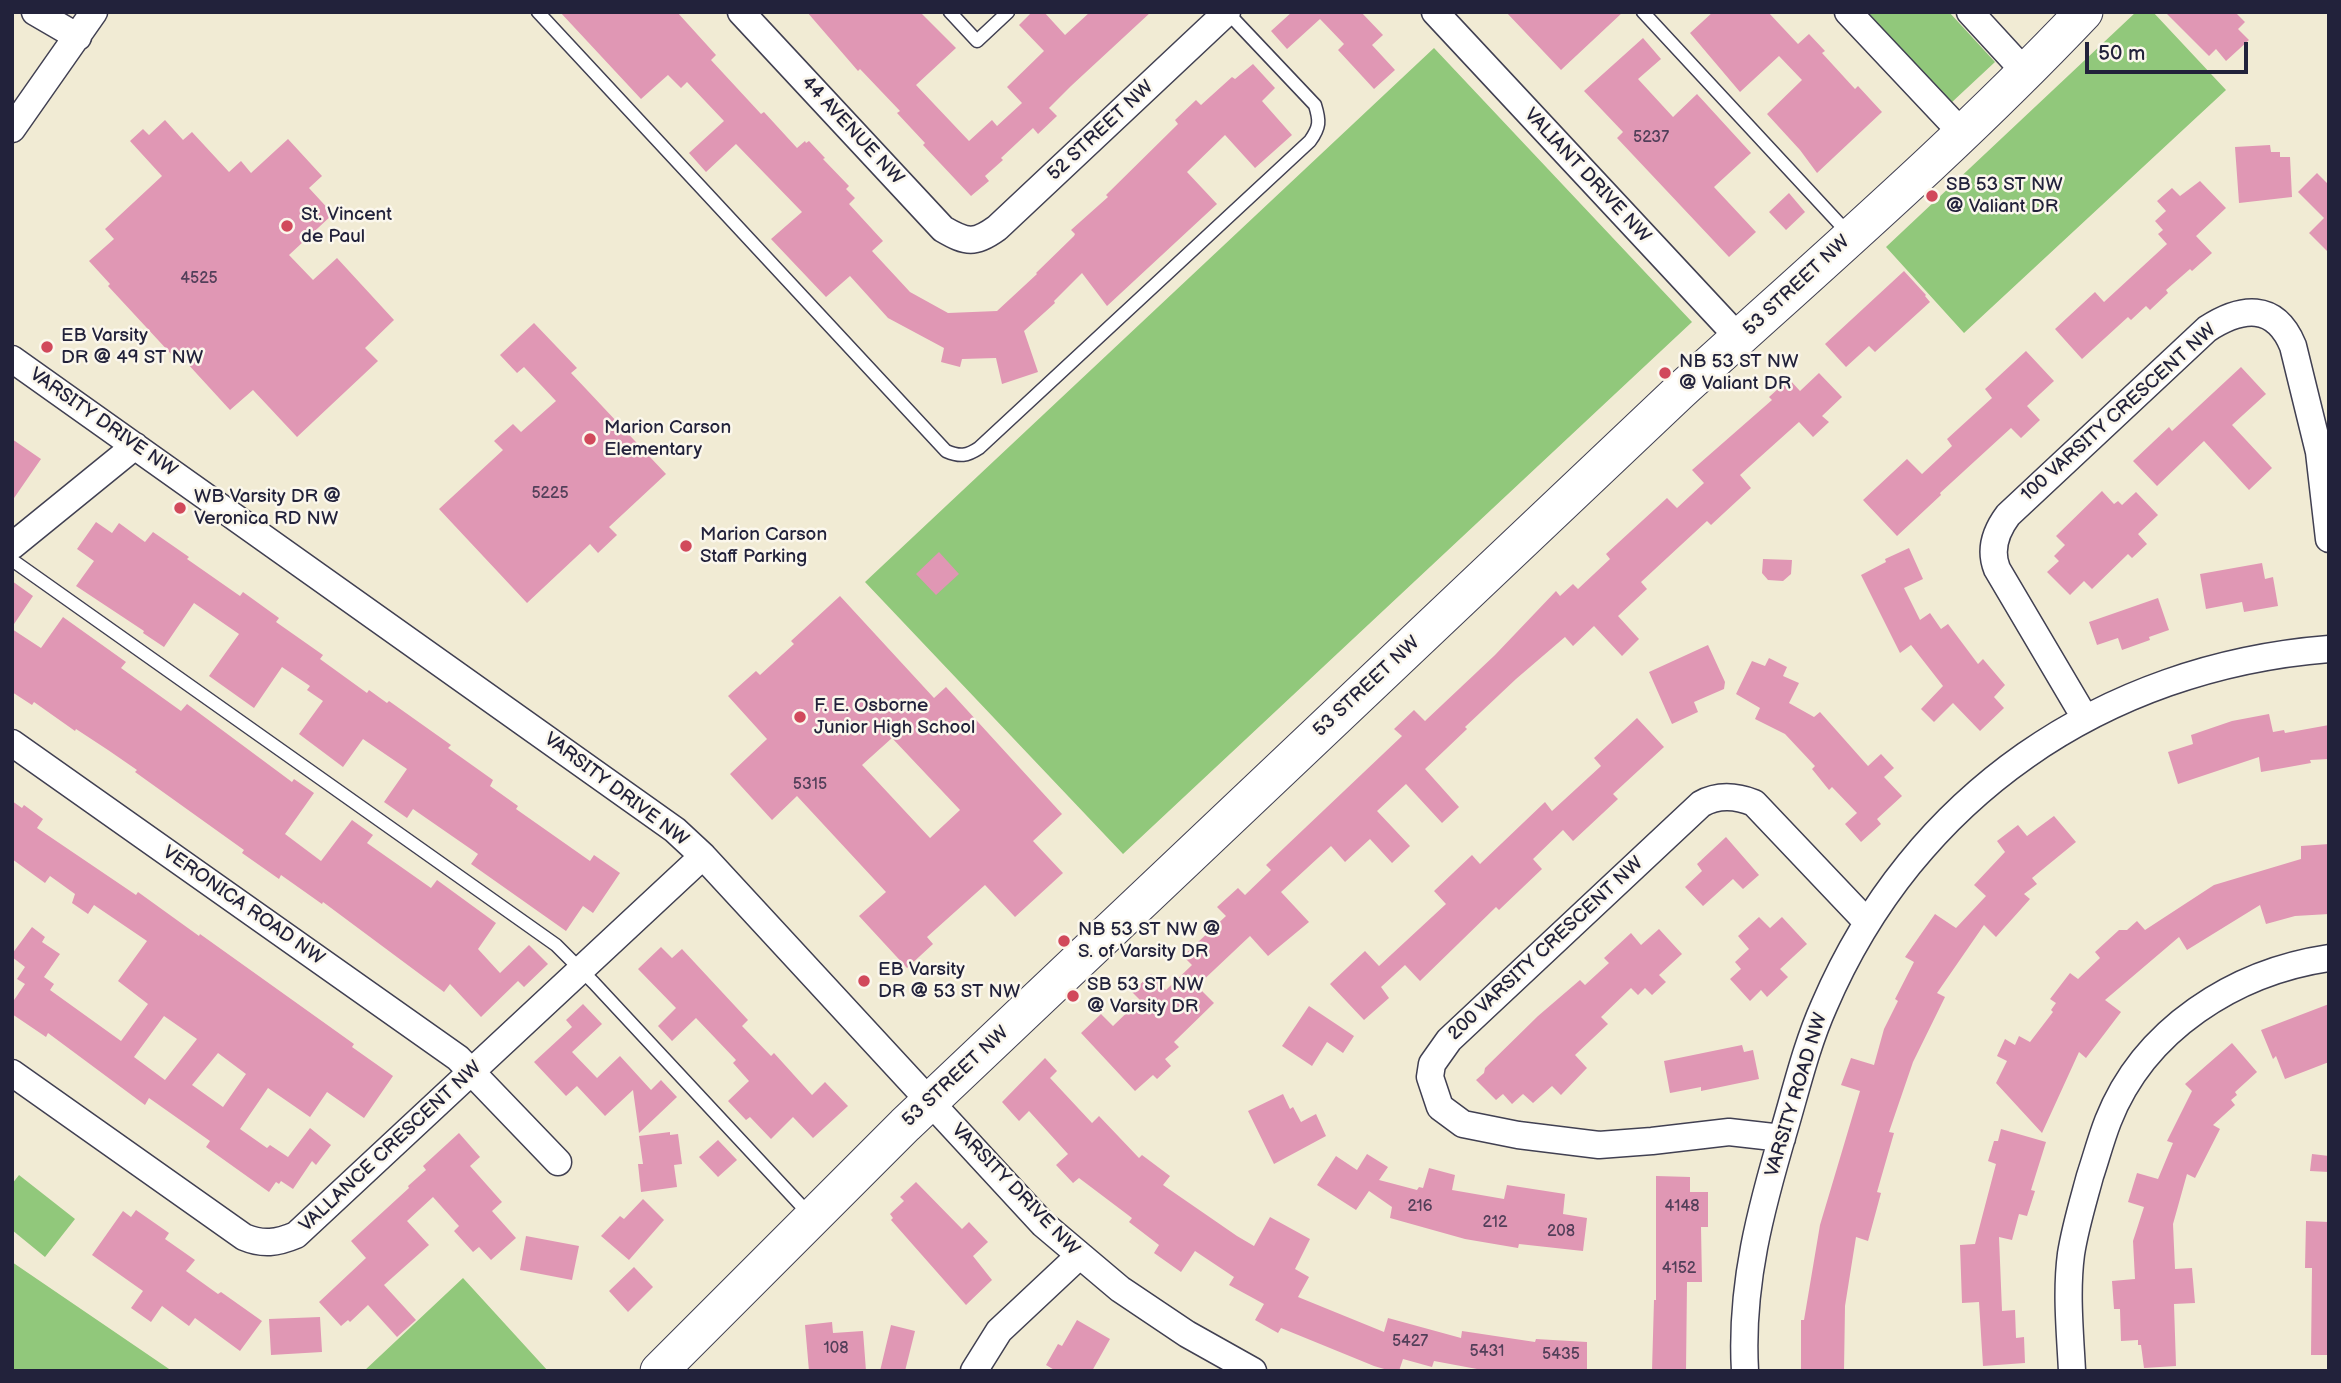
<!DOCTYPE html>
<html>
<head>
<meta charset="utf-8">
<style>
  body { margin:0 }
  #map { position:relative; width:2341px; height:1383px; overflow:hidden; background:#f1ebd4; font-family:"Balsamiq Sans",sans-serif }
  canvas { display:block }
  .frame { position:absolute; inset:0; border:14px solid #22223b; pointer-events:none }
  .scale { position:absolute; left:2085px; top:42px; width:163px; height:32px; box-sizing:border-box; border:4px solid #22223b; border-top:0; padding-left:9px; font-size:21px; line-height:24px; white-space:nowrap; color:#22223b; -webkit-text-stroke:5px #fbf7ec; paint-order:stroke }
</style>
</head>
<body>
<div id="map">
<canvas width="2341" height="1383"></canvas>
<div class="frame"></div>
<div class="scale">50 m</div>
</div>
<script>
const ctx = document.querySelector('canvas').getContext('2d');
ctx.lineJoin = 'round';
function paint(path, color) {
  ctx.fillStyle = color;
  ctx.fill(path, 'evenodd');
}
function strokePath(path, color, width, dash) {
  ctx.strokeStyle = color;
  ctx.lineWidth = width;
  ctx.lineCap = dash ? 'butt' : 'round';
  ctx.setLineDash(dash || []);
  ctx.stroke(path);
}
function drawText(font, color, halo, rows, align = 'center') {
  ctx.font = font + ' "Balsamiq Sans",sans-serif';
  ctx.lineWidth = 5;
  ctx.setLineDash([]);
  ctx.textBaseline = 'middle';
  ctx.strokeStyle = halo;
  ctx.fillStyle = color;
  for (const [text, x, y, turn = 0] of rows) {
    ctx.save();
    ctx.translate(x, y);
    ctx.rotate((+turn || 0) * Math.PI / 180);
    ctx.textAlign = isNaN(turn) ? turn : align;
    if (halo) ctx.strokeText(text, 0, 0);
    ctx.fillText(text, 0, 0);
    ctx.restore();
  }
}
paint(new Path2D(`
  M1866,12H1949L1995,62L1951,103Z
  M2136,12H2153L2226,90L1964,333L1886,247Z
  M1434,48L1692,322L1123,854L865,582Z
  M19,1175L75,1219L45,1257L12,1230V1184Z
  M12,1262L172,1371H12Z
  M463,1278L548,1371H364Z`), '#91c87b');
paint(new Path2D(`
  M560,12H677L716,55L711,60L761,114L764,112L797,148L805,141L806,143L809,141L825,158L823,159L849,186L846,189L855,198L849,204L883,241L872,251L910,292L948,313L997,311L1037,274L1036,273L1074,236L1075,234L1071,230L1108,197L1106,195L1178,124L1175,120L1196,100L1201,105L1232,77L1235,79L1253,64L1275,88L1262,101L1292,135L1255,168L1225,135L1187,172L1217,204L1107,306L1082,273L1054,301L1055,303L1024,331L1038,372L1002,384L996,358L962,359L960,367L941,362L944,348L888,318L850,276L826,297L771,239L802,212L736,144L706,172L689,153L724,121L687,82L681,88L668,75L641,99Z
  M807,12H920L956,48L916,85L969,141L992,120L997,126L1022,103L1007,87L1044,51L1019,25L1032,12H1044L1065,35L1090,12H1151L1071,86L1049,108L1057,116L1038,134L1033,128L1001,158L1003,160L985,176L989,181L971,196L923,145L925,143L897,113L900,111L860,69L858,71Z
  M1292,12H1361L1383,35L1372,45L1395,70L1374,89L1338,50L1344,44L1320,19L1287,49L1271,31Z
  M1506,12H1623L1561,70Z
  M1713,12H1768L1798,44L1809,34L1825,51L1822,53L1855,89L1858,86L1882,112L1817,173L1800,150L1767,114L1802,80L1779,56L1740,92L1690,33Z
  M2165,12H2235L2245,22L2238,29L2249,40L2226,61L2216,49L2209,56Z
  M1643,38L1661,59L1638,79L1673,117L1697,94L1751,153L1714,187L1756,232L1729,257L1617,138L1623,132L1584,91Z
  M165,120L183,140L192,132L229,172L241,161L251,173L288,139L322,176L309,188L333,214L289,255L313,280L337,258L394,320L365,348L378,361L297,437L253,390L230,410L175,350L171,354L108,286L110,284L89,261L114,239L105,229L162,176L130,141L143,129L149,135Z
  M2270,145L2271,152H2280V157H2290L2292,197L2239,203L2235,147Z
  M2317,173L2329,185V253L2309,233L2324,218L2298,192Z
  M2200,181L2226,208L2196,236L2212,253L2192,271L2190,269L2166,290L2168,293L2150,310L2146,306L2131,320L2128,317L2082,359L2055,329L2095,292L2104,302L2167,244L2158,234L2163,230L2155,221L2166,211L2157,201L2172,188L2180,196Z
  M1789,193L1805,212L1786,230L1769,212Z
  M1904,271L1926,295L1925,296L1930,302L1875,352L1869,346L1846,367L1825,344Z
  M534,323L577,368L571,373L666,474L609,527L617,535L598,553L590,544L527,603L439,509L503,450L494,441L513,424L521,432L556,401L524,367L517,373L500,355Z
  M2026,351L2054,381L2027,406L2040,420L2021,438L2011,428L1940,493L1941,495L1897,536L1863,500L1907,459L1922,474L1952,446L1947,439L1992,398L1985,389Z
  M2241,367L2266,394L2232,425L2272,468L2249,490L2204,441L2157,486L2133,461L2169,427L2172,431Z
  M1819,373L1842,397L1822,416L1829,422L1813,437L1799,422L1740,475L1751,488L1711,525L1707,521L1641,582L1647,589L1618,616L1639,639L1622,656L1594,626L1573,646L1565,637L1516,679L1465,727L1467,729L1425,769L1459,807L1442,823L1406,784L1377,811L1410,846L1392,863L1370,839L1345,862L1331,846L1281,892L1309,922L1268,956L1250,936L1197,986L1214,1003L1174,1042L1179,1047L1165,1059L1171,1066L1157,1079L1153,1075L1135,1091L1081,1033L1101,1014L1113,1026L1140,1000L1132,992L1151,974L1166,990L1192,965L1183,956L1226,916L1217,907L1238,888L1245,895L1271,870L1266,865L1402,736L1394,729L1414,710L1425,721L1495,655L1556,591L1560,596L1573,584L1578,589L1610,559L1606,554L1667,498L1677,508L1704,483L1692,470L1772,400L1769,397L1789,379L1800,391Z
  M12,439L41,459L12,501Z
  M2102,491L2114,504L2118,501L2122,505L2136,492L2158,515L2138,534L2147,544L2132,558L2128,554L2092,589L2084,581L2070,595L2047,572L2059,561L2054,556L2065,545L2056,536Z
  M96,522L112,533L119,523L145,542L153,532L189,557L187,559L240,596L243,592L279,618L276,622L323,655L320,659L367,693L369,690L387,703L389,701L451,745L448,748L493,780L490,786L518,806L516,809L590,861L594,855L620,873L593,913L583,906L566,931L471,864L478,854L413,809L407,818L384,802L407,769L363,739L343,767L299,734L323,701L307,690L310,686L282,667L254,708L209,676L239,634L194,603L164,647L143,633L144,631L76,586L94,561L77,549Z
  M1909,548L1923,579L1904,588L1920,620L1930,613L1941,629L1948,624L1978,664L1983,659L2005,685L1994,697L2004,708L1980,731L1953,703L1934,722L1921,709L1943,686L1911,645L1900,653L1861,575L1886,562L1885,559Z
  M939,552L959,574L936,595L916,574Z
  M1763,559L1792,560L1791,574L1783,581L1768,580L1762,573Z
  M2262,563L2265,579L2273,577L2278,606L2244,612L2242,602L2206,609L2200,574Z
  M12,581L33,596L12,627Z
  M840,596L934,698L946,687L1062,814L1033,841L1063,873L1015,917L985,885L927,937L933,944L907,968L859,916L886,892L797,796L772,820L730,774L767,739L728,696L756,671L760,675L794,644L791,641ZM892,738L960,810L930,838L862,765Z
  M2158,598L2169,630L2149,637L2150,640L2122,650L2118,638L2097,645L2089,622Z
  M63,617L126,662L121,668L181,711L187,704L292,782L294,779L314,793L285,834L321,861L352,820L373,835L367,843L431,888L437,880L496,923L478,949L500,973L529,945L548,964L524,987L518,981L481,1017L450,984L444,992L323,902L322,904L281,875L279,879L242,853L244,850L135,772L137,770L108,750L76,729L75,731L34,702L32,705L12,692V629L41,648Z
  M1708,645L1725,682L1724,689L1694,702L1698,712L1672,724L1649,672Z
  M1769,658L1787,667L1783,676L1799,683L1789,703L1814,717L1820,712L1868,766L1881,754L1894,768L1884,777L1902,796L1877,819L1881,824L1861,842L1845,824L1857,813L1832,787L1829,790L1812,769L1815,766L1785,734L1755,719L1760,708L1736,694L1752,661L1765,666Z
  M2269,714L2273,732L2284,730L2285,733L2329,725V759L2310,760L2311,763L2261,772L2259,757L2178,784L2168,752L2193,744L2191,735L2232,721Z
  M1637,718L1664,747L1613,794L1618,799L1573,841L1563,830L1533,859L1542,869L1499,910L1496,907L1420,981L1405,965L1381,987L1389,998L1364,1020L1330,984L1365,951L1379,966L1446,904L1434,891L1472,855L1480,864L1545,802L1552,811L1601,766L1594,758Z
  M12,801L22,808L24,805L43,819L37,828L136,895L138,892L199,936L200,934L354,1044L352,1047L393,1076L364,1118L327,1092L310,1117L268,1088L240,1129L267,1148L270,1145L288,1157L310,1128L331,1145L316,1165L312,1161L293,1189L281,1181L279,1184L276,1182L269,1192L206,1147L210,1141L149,1098L145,1105L48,1033L46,1037L12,1014V1003L25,984L17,979L25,967L12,957V954L32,927L45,937L42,942L60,954L44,977L54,984L50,990L121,1041L148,1004L118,981L147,941L94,905L88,914L72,903L75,894L50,876L45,883L12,859ZM164,1016L197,1039L165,1080L134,1057ZM218,1053L246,1074L223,1107L192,1085Z
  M2054,816L2076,842L2032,878L2037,884L2024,894L2030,899L1996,937L1984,925L1937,993L1945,997L1913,1062L1889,1132L1894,1133L1877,1192L1881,1193L1868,1241L1856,1237L1845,1306L1844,1371H1801V1320H1804L1820,1225L1860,1091L1841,1085L1851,1058L1874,1065L1884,1029L1898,1001L1895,999L1914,962L1905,957L1935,914L1956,928L1986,896L1974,885L2005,852L1997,841L2018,825L2027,836Z
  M1726,837L1759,875L1743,889L1733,879L1703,906L1685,887L1702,871L1697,864Z
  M2329,844V914L2295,916L2266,924L2260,905L2187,950L2179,937L2105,1000L2121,1012L2086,1058L2079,1052L2042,1133L1996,1083L2007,1061L1997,1056L2005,1039L2015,1045L2019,1036L2030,1042L2053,1012L2051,1010L2056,1003L2050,999L2070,973L2078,979L2100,958L2095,952L2119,930H2127L2137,921L2145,930L2214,885L2301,859V846Z
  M1759,917L1770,928L1782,917L1807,944L1780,969L1788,977L1767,997L1761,990L1750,1001L1730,979L1741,969L1735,962L1749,949L1738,936Z
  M1659,929L1682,954L1659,975L1666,982L1652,995L1645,988L1638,995L1631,988L1601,1017L1608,1024L1575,1055L1587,1068L1561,1095L1552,1086L1533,1103L1523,1094L1512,1104L1503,1094L1496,1100L1476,1080L1484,1073L1485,1068L1538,1016L1580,980L1585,985L1609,963L1604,958L1631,933L1641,945Z
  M661,947L672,958L682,949L748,1020L742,1026L771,1056L774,1053L812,1095L825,1082L848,1106L813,1138L793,1117L771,1139L750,1117L746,1120L728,1101L749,1081L733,1063L736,1060L696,1018L672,1041L658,1026L676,1008L638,969Z
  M583,1004L602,1024L572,1052L597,1078L620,1056L651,1090L661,1080L677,1097L639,1133L633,1090L605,1116L577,1086L566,1096L534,1062L572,1027L566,1020Z
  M2329,1004V1062L2285,1079L2276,1056L2273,1059L2261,1030Z
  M1309,1006L1354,1036L1343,1053L1327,1042L1312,1066L1282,1046Z
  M2232,1043L2257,1072L2235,1092L2237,1095L2231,1100L2235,1105L2213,1125L2220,1129L2195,1178L2187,1174L2173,1224L2175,1269L2192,1268L2195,1303L2174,1304L2176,1366L2144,1368L2141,1345H2138V1340L2121,1341L2120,1309H2114L2112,1281L2135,1279L2133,1241L2144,1207L2128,1202L2137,1173L2158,1179L2173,1143L2167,1141L2192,1091L2185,1084Z
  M1742,1045L1744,1052L1753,1050L1759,1079L1701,1091V1087L1670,1093L1664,1061Z
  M1045,1058L1057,1071L1050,1078L1092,1123L1099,1116L1139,1158L1142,1155L1170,1176L1163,1185L1237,1236L1254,1246L1270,1217L1310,1239L1295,1269L1309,1277L1298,1297L1384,1332L1388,1318L1461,1338L1462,1331L1535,1342L1536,1339L1587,1342V1371H1477V1369L1434,1361L1432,1367L1403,1359L1399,1371H1391L1374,1366L1281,1328L1278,1333L1255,1320L1264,1304L1229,1285L1234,1277L1195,1251L1181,1272L1154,1253L1159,1245L1129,1222L1132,1218L1079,1178L1073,1183L1056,1165L1068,1154L1029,1111L1019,1121L1002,1102Z
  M1283,1094L1290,1109L1293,1107L1301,1122L1316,1114L1326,1136L1274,1164L1248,1111Z
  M2001,1129L2046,1142L2031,1190L2035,1191L2027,1216L2019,1214L2012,1240L1999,1237L2002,1311L2015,1310L2016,1338L2024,1337L2025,1363L1983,1366L1979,1302L1962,1303L1960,1245L1975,1244L1996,1164L1988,1161L1994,1141H1998Z
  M670,1132V1135L678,1134L682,1164L674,1165L677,1187L641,1192L638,1164H643L639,1136Z
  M459,1133L480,1157L470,1166L502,1202L492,1211L516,1238L491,1260L479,1247L473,1252L454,1231L459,1226L433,1197L407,1221L429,1245L384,1285L416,1320L397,1337L368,1305L350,1322L348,1320L341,1326L319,1302L366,1258L351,1241L409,1188L408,1186L426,1170L423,1166Z
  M718,1140L737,1160L718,1177L699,1157Z
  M1367,1154L1388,1167L1379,1180L1417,1190L1419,1187L1423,1188L1429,1168L1455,1175L1452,1190L1504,1199L1507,1185L1565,1194L1563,1214L1587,1218L1583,1251L1519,1244L1518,1248L1465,1239L1390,1218L1392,1207L1369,1191L1356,1210L1317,1185L1336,1156L1357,1170Z
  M2312,1154L2329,1156V1172L2310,1171Z
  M1656,1176L1690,1177V1192H1708V1227H1701L1702,1282H1687L1686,1371H1652L1654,1300H1656Z
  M916,1182L962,1229L969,1222L988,1242L973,1256L992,1280L966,1305L891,1220L893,1218L890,1214L904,1201L900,1197Z
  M643,1199L664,1220L629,1260L601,1236L620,1216L624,1219Z
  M136,1210L169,1233L165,1239L195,1260L186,1271L218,1294L221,1292L262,1321L240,1351L195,1318L189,1326L162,1306L151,1322L131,1308L143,1291L92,1255L123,1211L131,1217Z
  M2306,1221L2329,1222V1355H2311L2312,1268H2305Z
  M526,1236L579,1246L572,1280L520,1270Z
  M634,1267L653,1287L628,1312L609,1291Z
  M320,1317L322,1352L271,1355L269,1319Z
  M1077,1320L1110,1339L1092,1371H1056L1046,1365L1058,1344L1062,1346Z
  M832,1322L833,1333L863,1331L866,1371H809L805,1325Z
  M891,1325L915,1331L905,1371H880Z`), '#e097b4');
const lane = new Path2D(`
  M538,12L946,451C960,457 967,456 979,448L1310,141C1320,127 1320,121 1315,105L1227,12
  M950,12L977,41L1008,12
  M1643,12L1848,233
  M12,560L556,945L594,983L809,1214`);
const street = new Path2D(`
  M35,12L78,37
  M741,12L943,229C967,243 975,244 997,228L1227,12
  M1435,12L1740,339
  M1848,12L1962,133
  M1970,12L2026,73
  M12,129L94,12
  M12,359L675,830L703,856L1043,1224L1120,1289L1187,1334L1253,1371
  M12,546L135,446
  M2085,718L1997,569C1989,549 1996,531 2008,515L2207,329C2241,307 2275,302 2293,346L2319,452L2329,539
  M12,743L458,1058L558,1162
  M12,1073L244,1237C263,1245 277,1243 296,1235L703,856
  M1782,1138L1729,1132L1652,1141L1599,1145L1518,1135L1463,1124L1440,1107L1430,1077L1432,1064L1449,1040L1701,804C1719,794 1736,796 1754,803L1867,922
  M974,1371L999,1331L1079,1256
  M1745,1371C1740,1285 1761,1208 1785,1127C1797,1086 1807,1044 1824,1006C1914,796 2103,667 2329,649
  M2072,1371C2070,1332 2066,1292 2071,1254C2075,1228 2083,1202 2090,1176C2096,1158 2101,1139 2108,1121C2144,1029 2235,972 2329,958`);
const secondary = new Path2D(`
  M659,1371L905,1125L1677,394C1814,269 1956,147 2084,12`);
strokePath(lane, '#414052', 15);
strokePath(street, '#414052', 29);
strokePath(secondary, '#414052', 39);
strokePath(lane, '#fff', 12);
strokePath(street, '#fff', 26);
strokePath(secondary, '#fff', 37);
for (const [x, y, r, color] of [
  [1932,196,7,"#d1495b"],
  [287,226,7,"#d1495b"],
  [47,347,7,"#d1495b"],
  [1665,373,7,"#d1495b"],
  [590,439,7,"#d1495b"],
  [180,508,7,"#d1495b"],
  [686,546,7,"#d1495b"],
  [800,717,7,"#d1495b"],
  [1064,941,7,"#d1495b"],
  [864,981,7,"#d1495b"],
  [1073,996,7,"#d1495b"]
]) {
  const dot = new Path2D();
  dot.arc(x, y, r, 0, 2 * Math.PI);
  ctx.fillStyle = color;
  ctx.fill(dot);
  strokePath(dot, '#fbf7ec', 2.5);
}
drawText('16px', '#523f59', null, [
  ["5237",1651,138],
  ["4525",199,279],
  ["5225",550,494],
  ["5315",810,785],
  ["216",1420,1207],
  ["4148",1682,1207],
  ["212",1495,1223],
  ["208",1561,1232],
  ["4152",1679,1269],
  ["5427",1410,1342],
  ["108",836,1349],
  ["5431",1487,1352],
  ["5435",1561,1355]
]);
drawText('19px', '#22223b', '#fbf7ec', [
  ["44 AVENUE NW",852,131,47],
  ["52 STREET NW",1101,131,-43],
  ["VALIANT DRIVE NW",1587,176,47],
  ["53 STREET NW",1797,286,-43],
  ["100 VARSITY CRESCENT NW",2119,413,-42],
  ["VARSITY DRIVE NW",103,423,35],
  ["53 STREET NW",1367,687,-43],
  ["VARSITY DRIVE NW",616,790,37],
  ["VERONICA ROAD NW",243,906,35],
  ["200 VARSITY CRESCENT NW",1546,949,-43],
  ["53 STREET NW",956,1077,-43],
  ["VARSITY ROAD NW",1797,1095,-73],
  ["VALLANCE CRESCENT NW",391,1147,-43],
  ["VARSITY DRIVE NW",1015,1190,46]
]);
drawText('19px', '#22223b', '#fbf7ec', [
  ["SB 53 ST NW",1946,185],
  ["@ Valiant DR",1946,207],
  ["St. Vincent",301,215],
  ["de Paul",301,237],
  ["EB Varsity",61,336],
  ["DR @ 49 ST NW",61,358],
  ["NB 53 ST NW",1679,362],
  ["@ Valiant DR",1679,384],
  ["Marion Carson",604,428],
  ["Elementary",604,450],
  ["WB Varsity DR @",194,497],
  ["Veronica RD NW",194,519],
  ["Marion Carson",700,535],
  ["Staff Parking",700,557],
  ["F. E. Osborne",814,706],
  ["Junior High School",814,728],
  ["NB 53 ST NW @",1078,930],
  ["S. of Varsity DR",1078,952],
  ["EB Varsity",878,970],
  ["DR @ 53 ST NW",878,992],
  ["SB 53 ST NW",1087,985],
  ["@ Varsity DR",1087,1007]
], 'left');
</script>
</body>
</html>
